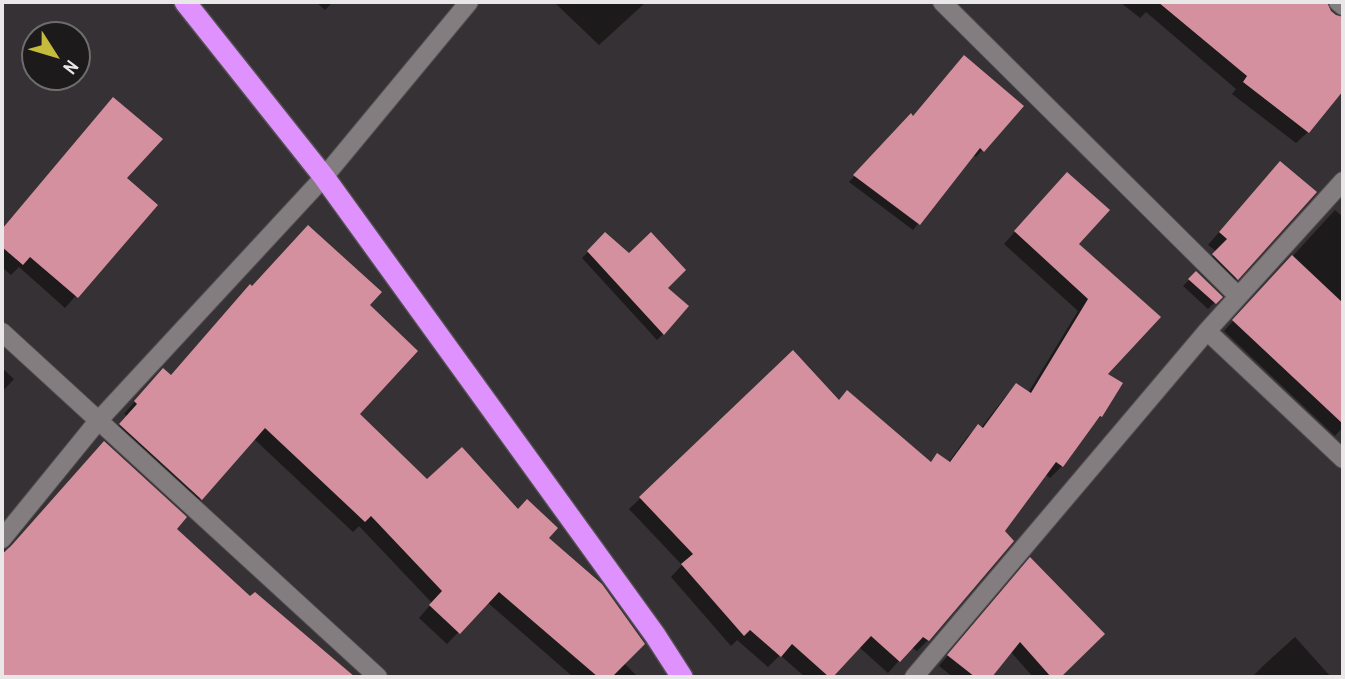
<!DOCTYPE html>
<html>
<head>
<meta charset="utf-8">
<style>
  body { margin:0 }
  #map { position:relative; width:1345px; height:679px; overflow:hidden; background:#363134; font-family:"Archivo Narrow",sans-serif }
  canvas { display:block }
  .frame { position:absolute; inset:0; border:4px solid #eae7e9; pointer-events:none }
  .north { position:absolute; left:21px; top:21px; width:70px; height:70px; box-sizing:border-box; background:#1c1a1b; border:2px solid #6e6c6d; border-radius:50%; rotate:127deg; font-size:19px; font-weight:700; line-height:28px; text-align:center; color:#eae7e9 }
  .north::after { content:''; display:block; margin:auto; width:24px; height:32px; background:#c5bc3d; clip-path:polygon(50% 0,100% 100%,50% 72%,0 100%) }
</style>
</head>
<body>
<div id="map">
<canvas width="1345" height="679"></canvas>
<div class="frame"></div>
<div class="north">N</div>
</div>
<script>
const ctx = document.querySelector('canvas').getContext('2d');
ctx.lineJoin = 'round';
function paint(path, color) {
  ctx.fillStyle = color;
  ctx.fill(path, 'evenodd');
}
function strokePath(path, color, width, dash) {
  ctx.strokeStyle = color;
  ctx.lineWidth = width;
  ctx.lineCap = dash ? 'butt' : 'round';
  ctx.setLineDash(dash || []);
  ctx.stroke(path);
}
paint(new Path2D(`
  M316,2H333L325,10Z
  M556,2H646L599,45L555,3Z
  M1120,2H1325L1326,8L1336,17L1343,18L1342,13L1333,4L1326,2H1343V89L1308,132L1296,143L1232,94L1236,89L1146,12L1140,18Z
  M1021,106L976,157L973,154L913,230L849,182L911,116L913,118Z
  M102,111L125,178L156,205L65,308L19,267L11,275L2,267V229Z
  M1268,175L1315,193L1225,291L1201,267L1217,252L1208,245Z
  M1056,186L1077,244L1105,374L1101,416L1092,425L1062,466L1050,478L1045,474L928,640L917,651L911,647L888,673L859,647L830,677H805L780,655L768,667L737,640L731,646L671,577L682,565L629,509L793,353L839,401L929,463L938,455L948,463L967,437L978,426L981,428L1005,397L1016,385L1028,393L1078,311L1004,244Z
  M1335,210L1343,217V427L1335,436L1224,331Z
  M605,235L666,288L663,334L657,340L582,258Z
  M1196,273L1220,297L1208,309L1183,286Z
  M368,305L357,414L427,482L517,511L546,538L624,663L638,677H571L572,676L487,602L447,644L419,618L432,603L359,526L353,532L253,438L190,510L109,436L127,416L124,414L152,382L170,377Z
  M2,368L14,379L2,392Z
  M104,443L174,529L250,598L344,677H2V551L8,550Z
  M1020,570L1102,634L1058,677H1033L1010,651L990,677H953L939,666Z
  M1295,637L1331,677H1252L1265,664Z`), '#0007');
paint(new Path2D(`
  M1158,2H1327L1331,11L1336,15L1343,17V91L1309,133L1243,82L1247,76Z
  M964,55L1024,106L984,152L980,148L920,225L853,175L911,113L913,116Z
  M113,97L163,139L127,178L158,205L78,298L30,257L23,265L2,247V229Z
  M1280,161L1317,192L1238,280L1212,254L1227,239L1219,232Z
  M1067,172L1110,210L1079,244L1161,317L1108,374L1123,383L1102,417L1100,416L1063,467L1056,462L1005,531L1014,541L929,641L923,637L900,662L871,636L833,677H829L792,644L781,657L750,630L744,636L681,564L693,554L639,497L793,350L839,400L847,390L931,462L937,453L950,462L978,424L983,428L1016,383L1031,393L1088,299L1014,231Z
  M308,225L382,292L370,305L418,351L360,414L427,479L462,447L518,509L527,499L558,528L549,538L602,584L645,644L612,677H598L499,592L460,634L429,605L442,591L371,516L365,522L265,428L202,500L119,424L137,404L134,401L163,368L171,375L250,284L252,286Z
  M605,232L629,253L651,232L686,270L668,288L689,306L664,335L587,251Z
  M1292,255L1343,303V424L1232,320Z
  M1196,271L1223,297L1216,304L1188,279Z
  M104,441L187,517L177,529L250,596L255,592L355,677H2V554L11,546Z
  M1030,557L1105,634L1061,677H1051L1020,642L992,677H975L947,655Z`), '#d4909e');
const minor = new Path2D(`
  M942,2L1238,296
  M1338,2L1343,6
  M1207,331L1343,459
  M2,332L378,677
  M2,539L98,421L324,177L469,2
  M914,677L1207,331L1343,181`);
const highway = new Path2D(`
  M185,2L324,177L655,635L682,677`);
strokePath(minor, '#524f51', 20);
strokePath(highway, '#524f51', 24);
strokePath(minor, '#837d80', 18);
strokePath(highway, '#df91fd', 21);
</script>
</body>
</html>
